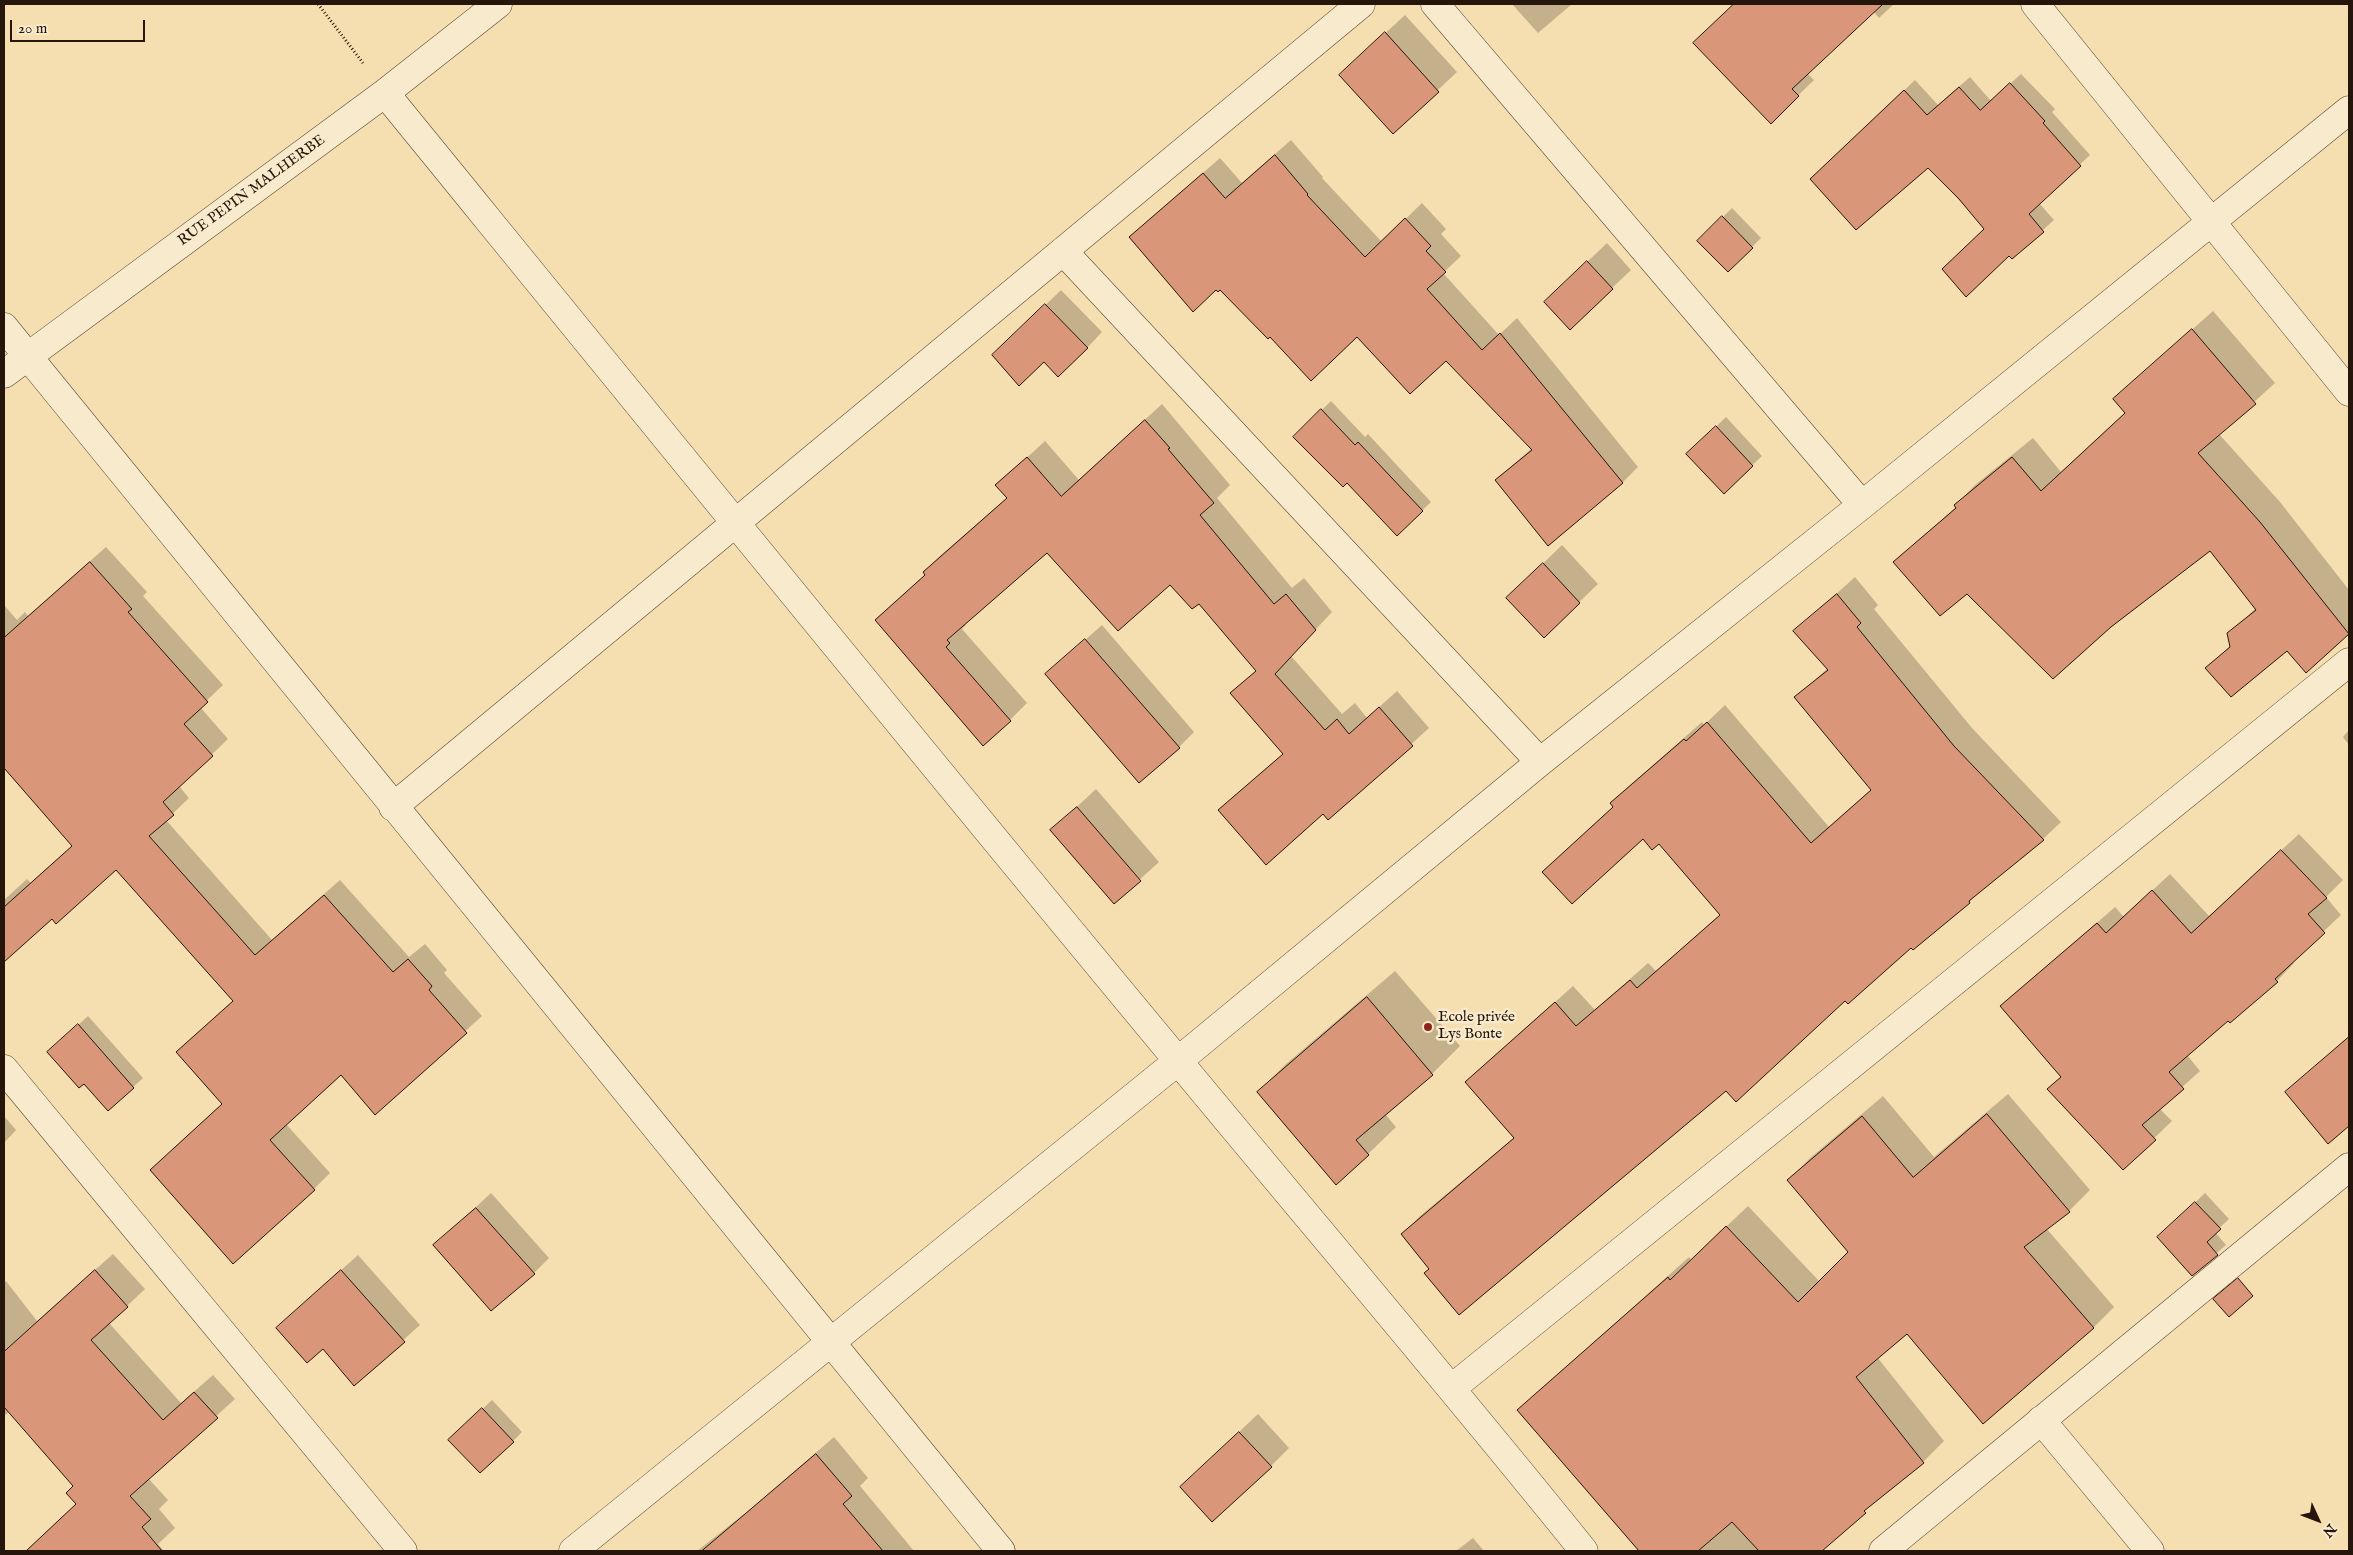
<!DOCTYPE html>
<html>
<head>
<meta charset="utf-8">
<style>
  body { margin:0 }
  #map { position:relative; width:2353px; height:1555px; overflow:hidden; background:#f5deb0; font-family:"IM FELL English",serif }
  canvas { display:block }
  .frame { position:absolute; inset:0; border:5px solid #25150b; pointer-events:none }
  .north { position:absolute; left:2293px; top:1495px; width:50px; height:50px; -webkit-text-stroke:4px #f8eacc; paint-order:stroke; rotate:133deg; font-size:14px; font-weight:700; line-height:20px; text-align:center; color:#25150b }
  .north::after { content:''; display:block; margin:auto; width:18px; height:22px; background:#25150b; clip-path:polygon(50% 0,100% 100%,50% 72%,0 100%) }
  .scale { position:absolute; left:10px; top:20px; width:135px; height:22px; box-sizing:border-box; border:2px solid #25150b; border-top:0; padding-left:6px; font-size:15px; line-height:18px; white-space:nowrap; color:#25150b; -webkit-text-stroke:4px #f8eacc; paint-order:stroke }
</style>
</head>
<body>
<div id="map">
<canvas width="2353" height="1555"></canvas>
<div class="frame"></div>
<div class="north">N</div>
<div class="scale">20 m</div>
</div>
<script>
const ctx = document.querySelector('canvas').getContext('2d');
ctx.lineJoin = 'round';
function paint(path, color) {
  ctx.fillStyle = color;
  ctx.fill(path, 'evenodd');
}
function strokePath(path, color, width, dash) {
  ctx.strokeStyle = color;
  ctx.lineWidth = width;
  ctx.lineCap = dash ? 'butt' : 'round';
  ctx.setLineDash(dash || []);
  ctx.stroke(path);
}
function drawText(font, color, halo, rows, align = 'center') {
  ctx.font = font + ' "IM FELL English",serif';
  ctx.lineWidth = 5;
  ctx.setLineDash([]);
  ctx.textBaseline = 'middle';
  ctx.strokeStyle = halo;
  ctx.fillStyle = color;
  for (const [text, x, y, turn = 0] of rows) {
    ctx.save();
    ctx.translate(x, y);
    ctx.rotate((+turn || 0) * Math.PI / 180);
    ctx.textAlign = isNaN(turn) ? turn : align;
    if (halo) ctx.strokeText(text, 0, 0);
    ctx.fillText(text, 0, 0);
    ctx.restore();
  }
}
paint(new Path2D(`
  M1512,4H1572L1538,33Z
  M1735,4H1894L1879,18L1873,11L1807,73L1814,80L1771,122L1710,27Z
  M1405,15L1457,72L1393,132L1340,75Z
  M2021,74L2055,109L2052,112L2090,155L2039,203L2054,220L2012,258L1928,166L1823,168L1915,80L1938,105L1970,77L1991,101Z
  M1291,140L1323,177L1322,178L1382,242L1422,203L1446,229L1441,234L1461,256L1443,273L1499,335L1517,318L1638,467L1622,483L1496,480L1532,448L1446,359L1357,336L1270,335L1221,288L1130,237L1220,158L1242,183Z
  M1732,208L1761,238L1728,271L1699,241Z
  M1607,243L1631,270L1612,288L1564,284Z
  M1061,290L1102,332L1087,348L1044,361L1009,340Z
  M2213,311L2275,383L2219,434L2280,502L2349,590V632L2306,671L2287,650L2207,668L2231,645L2228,634L2256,608L2210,549L1967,592L1895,562L1957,506L1956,505L1975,485L2033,438L2061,472L2126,412L2114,399Z
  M1331,401L1365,437L1368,434L1431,502L1397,534L1347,481L1294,437Z
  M1162,404L1230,485L1217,498L1292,588L1304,578L1332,612L1291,656L1342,714L1355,703L1367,718L1397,691L1429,728L1329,819L1323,812L1220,811L1284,753L1232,693L1257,670L1199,602L1170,583L1047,551L964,623L966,625L962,629L1027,703L1010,720L877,620L926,574L924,572L941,555L1008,497L997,485L1045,441L1079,480Z
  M1726,417L1762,456L1724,492L1688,454Z
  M1562,545L1598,584L1544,636L1527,579Z
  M106,547L147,592L143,596L223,685L200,707L228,739L179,786L189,798L166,820L272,940L340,880L409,957L425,944L447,970L444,973L482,1016L375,1113L341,1073L286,1124L330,1173L314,1189L151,1170L223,1103L177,1052L234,1000L116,868L52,917L4,961V900L27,879L31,883L73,845L4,766V605L17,620L25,612L28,616Z
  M1855,577L1878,605L1874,609L1972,728L2061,822L2043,839L1987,884L1969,902L1726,1089L1430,1268L1403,1234L1420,1216L1515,1137L1466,1082L1573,986L1595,1010L1648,963L1656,971L1721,914L1659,842L1643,838L1562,854L1614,806L1612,804L1629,786L1702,722L1704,725L1725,705L1829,827L1872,789L1796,697L1828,668L1795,631Z
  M1102,625L1194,732L1179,747L1047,674Z
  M2349,730V745L2343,737Z
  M1096,789L1159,862L1114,903L1052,830Z
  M2299,834L2343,880L2326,897L2341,915L2292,961L2294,963L2277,981L2230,1022L2228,1019L2187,1055L2200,1071L2159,1108L2172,1121L2123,1168L2049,1089L2062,1076L2002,1006L2115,907L2124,917L2170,874L2209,916Z
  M1395,971L1460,1046L1432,1074L1385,1114L1396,1127L1368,1154L1258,1092L1286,1064Z
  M88,1016L143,1078L108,1110L58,1043Z
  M2349,1036V1123L2328,1142L2287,1092Z
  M2008,1094L2090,1190L2069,1211L2046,1228L2114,1307L2093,1328L1907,1332L1877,1357L1944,1441L1923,1462L1883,1494L1820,1551H1641L1519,1410L1689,1257L1691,1260L1748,1206L1820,1282L1850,1252L1789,1180L1809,1159L1883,1096L1934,1157Z
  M4,1116L16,1130L4,1143Z
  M491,1193L549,1258L534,1273L435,1245Z
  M2205,1193L2229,1219L2215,1232L2226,1245L2192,1274L2168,1228Z
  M113,1254L145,1289L109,1323L181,1403L213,1375L235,1399L148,1478L168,1500L159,1509L175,1528L158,1544L164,1551H26L77,1504L75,1485L9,1411L6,1415L4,1412V1283L6,1281L37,1321Z
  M358,1255L420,1325L354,1384L294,1312Z
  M492,1400L522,1432L513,1441L459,1431Z
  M1258,1414L1289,1448L1271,1466L1181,1487Z
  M834,1437L868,1478L860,1486L914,1551H697L753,1507Z
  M1473,1538L1484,1551H1456Z`), '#0003');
const building = new Path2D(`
  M1734,4H1883L1792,89L1799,96L1771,124L1693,43Z
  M1385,32L1439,92L1393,134L1339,75Z
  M2010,83L2045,121L2043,123L2081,166L2029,214L2044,232L2012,259L2009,256L1966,297L1942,269L1984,229L1959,199L1928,168L1856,230L1810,179L1904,90L1927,115L1959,87L1980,110Z
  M1275,155L1308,194L1307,195L1365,257L1405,218L1431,246L1426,251L1446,272L1427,289L1482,350L1500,333L1623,483L1548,546L1495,480L1532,450L1446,361L1410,394L1357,337L1311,381L1270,337L1268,339L1220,290L1218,292L1216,290L1193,312L1129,237L1203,173L1225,198Z
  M1722,216L1753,248L1728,272L1697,241Z
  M1587,261L1613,289L1570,330L1544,302Z
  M1045,304L1088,348L1058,377L1044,362L1019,386L992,355Z
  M2192,329L2256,404L2198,453L2260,522L2349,634L2306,673L2287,651L2231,697L2205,668L2230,647L2227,633L2256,610L2210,551L2111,627L2053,679L1967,594L1940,616L1893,562L1956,508L1954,505L2012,457L2041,491L2125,413L2113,399Z
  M1321,409L1355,445L1358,442L1423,511L1397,536L1347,483L1343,487L1293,437Z
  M1145,420L1170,448L1168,449L1214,503L1200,515L1274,604L1286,594L1316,630L1275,674L1325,730L1337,719L1349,734L1379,707L1413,746L1328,820L1323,814L1266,865L1218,810L1283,754L1230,693L1256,671L1199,604L1192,609L1170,585L1118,631L1047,553L947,640L950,643L946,647L1011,721L983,746L875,620L925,575L923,572L1007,498L995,485L1027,457L1061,496Z
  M1716,426L1753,466L1724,494L1686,454Z
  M90,562L132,609L128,612L208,702L184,724L213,756L163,802L174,815L149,836L255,955L324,895L393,972L408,959L432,986L429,990L467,1033L375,1115L341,1075L270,1140L315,1190L233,1264L150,1170L222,1104L176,1052L233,1001L116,870L56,924L52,919L4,962V907L72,846L4,768V638Z
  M1543,563L1580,603L1544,638L1506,598Z
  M1837,594L1861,623L1857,627L1954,746L2044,840L1969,901L1970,903L1913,950L1911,948L1848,1004L1845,1001L1736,1102L1726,1091L1459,1315L1424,1273L1429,1269L1401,1234L1514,1138L1465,1082L1555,1002L1576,1026L1630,980L1637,988L1720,915L1659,844L1652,850L1643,839L1572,904L1542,872L1613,807L1610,803L1684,739L1686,741L1707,722L1811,843L1871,790L1794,697L1828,670L1793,631Z
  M1085,639L1180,748L1139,783L1045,674Z
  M1077,807L1141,881L1114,904L1050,830Z
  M2281,850L2327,898L2308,914L2325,933L2275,979L2278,982L2230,1023L2228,1021L2169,1072L2184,1089L2142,1125L2156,1140L2123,1170L2047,1089L2061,1077L2000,1006L2097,923L2106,933L2152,890L2191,933Z
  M1367,997L1433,1075L1356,1140L1369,1155L1336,1185L1257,1092Z
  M78,1024L134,1088L108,1111L84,1084L79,1088L47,1052Z
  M2349,1037V1126L2328,1144L2285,1092Z
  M1987,1114L2070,1212L2024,1247L2094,1328L1983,1424L1907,1334L1856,1377L1924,1463L1864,1511L1866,1513L1822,1551H1759L1732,1522L1698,1551H1639L1517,1410L1668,1277L1670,1280L1726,1226L1798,1302L1848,1252L1787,1180L1862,1116L1913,1177Z
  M2195,1202L2221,1229L2207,1242L2218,1255L2192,1276L2157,1237Z
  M476,1208L535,1274L491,1311L433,1245Z
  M95,1270L128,1307L91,1340L163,1420L194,1392L218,1418L130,1496L151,1519L142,1527L162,1551H26L76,1504L66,1493L73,1486L4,1407V1352Z
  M341,1270L405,1342L354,1386L323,1349L307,1363L276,1328Z
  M2238,1278L2253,1296L2229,1317L2213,1299Z
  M482,1408L514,1442L480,1473L448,1440Z
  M1239,1432L1272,1467L1212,1522L1180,1487Z
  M816,1454L852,1496L843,1504L883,1551H702Z`);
paint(building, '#da9679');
strokePath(building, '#25150b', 1);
const minor = new Path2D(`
  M1435,4L1862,505
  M2035,4L2349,392
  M385,93C649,417 912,741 1179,1062C1314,1225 1451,1386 1584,1551
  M1063,251L1540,762
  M4,327L1001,1551
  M4,374L385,93L498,4
  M393,807L1361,4
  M4,1069L403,1551
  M1452,1388L2349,662
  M2041,1420L2150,1551
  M573,1551L1178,1061L1540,762L1862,505L2349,110
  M1883,1551L2349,1167`);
strokePath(minor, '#594734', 29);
strokePath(new Path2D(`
  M318,4L363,63`), '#25150b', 3, [1, 2.5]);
strokePath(minor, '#f8eacc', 28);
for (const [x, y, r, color] of [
  [1428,1027,5,"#8f2418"]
]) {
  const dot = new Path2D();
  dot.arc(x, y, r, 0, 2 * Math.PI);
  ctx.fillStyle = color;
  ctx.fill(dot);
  strokePath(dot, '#f8eacc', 2);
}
drawText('15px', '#25150b', '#f8eacc', [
  ["RUE PEPIN MALHERBE",252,191,-36]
]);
drawText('15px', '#25150b', '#f8eacc', [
  ["Ecole privée",1438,1018],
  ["Lys Bonte",1438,1035]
], 'left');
</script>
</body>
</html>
